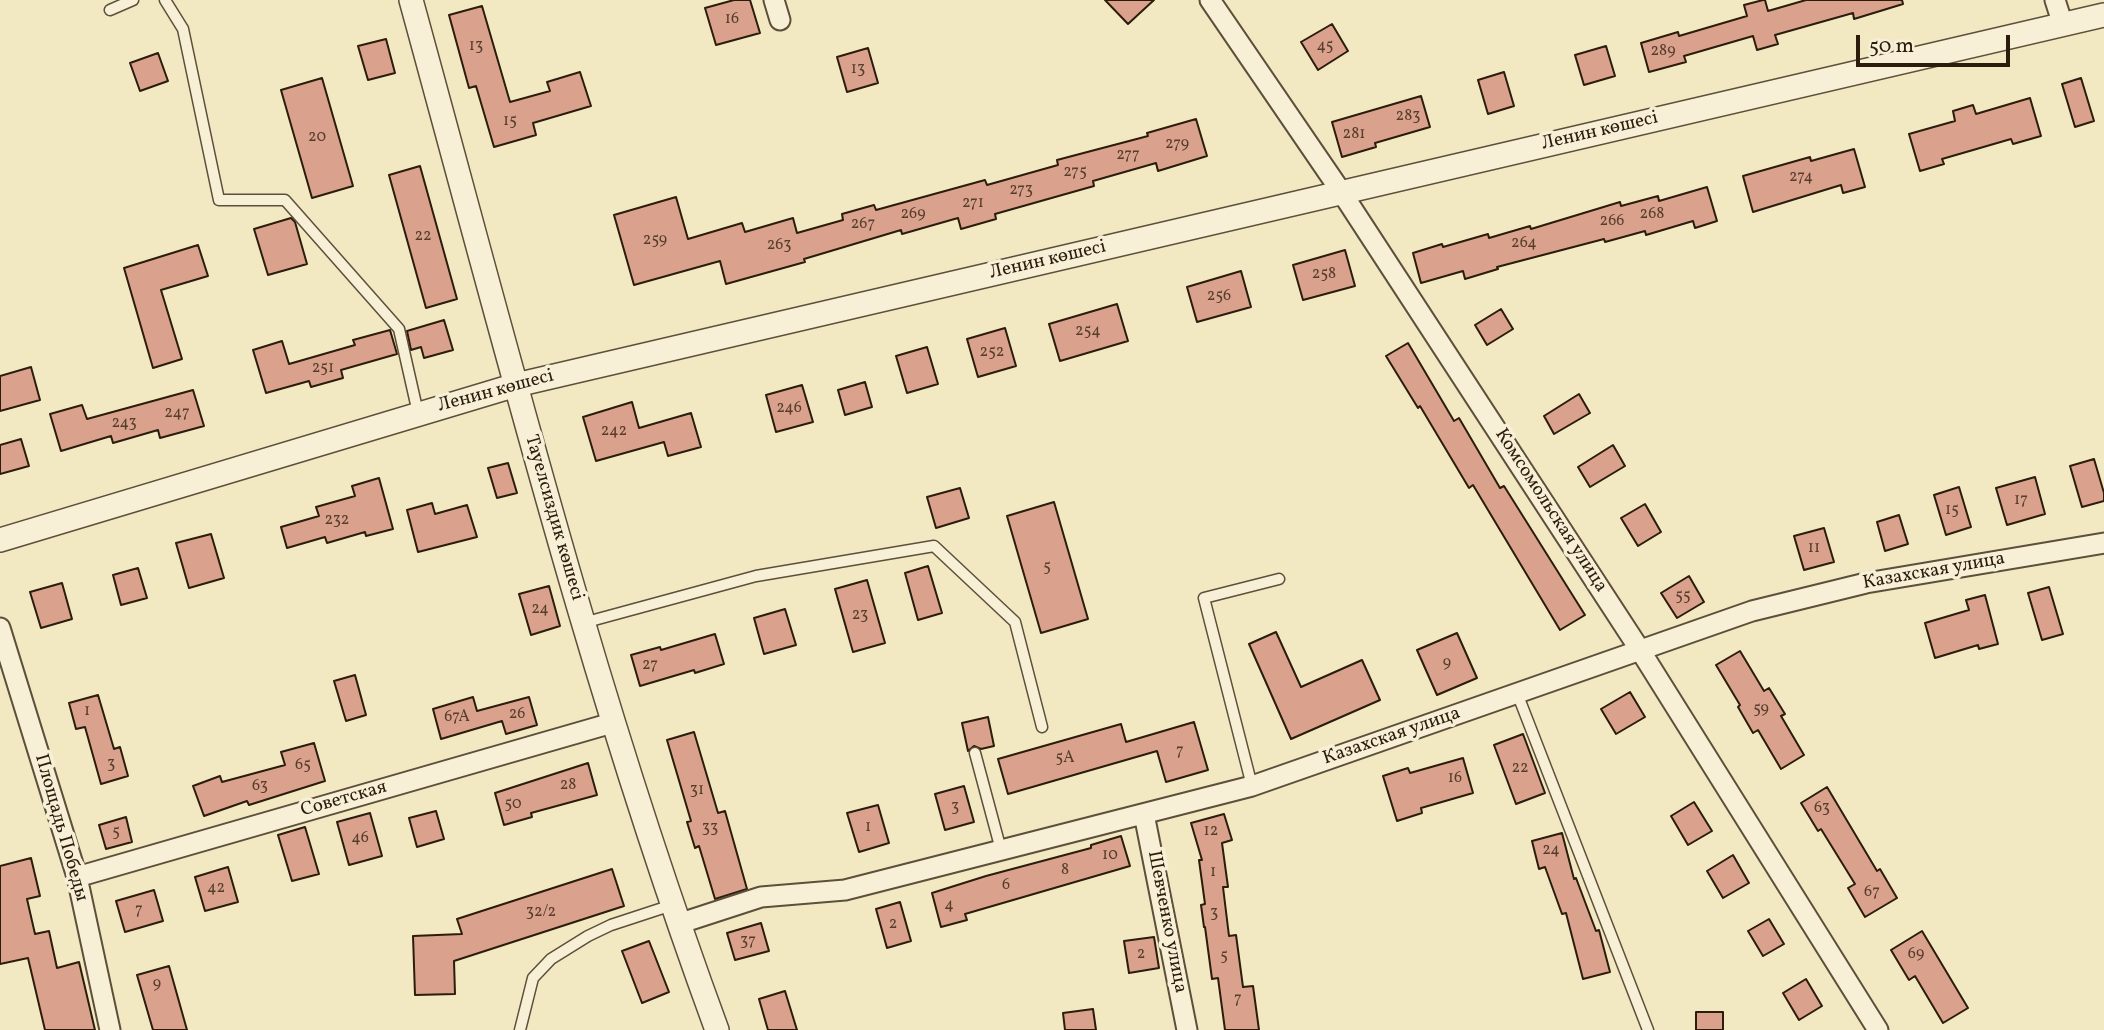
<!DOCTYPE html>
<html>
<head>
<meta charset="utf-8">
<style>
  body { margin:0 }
  #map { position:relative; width:2104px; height:1030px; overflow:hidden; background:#f2e8c2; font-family:Vollkorn,serif }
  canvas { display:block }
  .scale { position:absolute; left:1856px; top:35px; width:154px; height:32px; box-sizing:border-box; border:4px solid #2b1c0c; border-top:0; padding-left:9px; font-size:21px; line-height:24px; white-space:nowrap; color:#2b1c0c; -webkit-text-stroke:5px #f7f0d7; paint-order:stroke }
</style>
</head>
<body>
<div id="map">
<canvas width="2104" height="1030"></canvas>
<div class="scale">50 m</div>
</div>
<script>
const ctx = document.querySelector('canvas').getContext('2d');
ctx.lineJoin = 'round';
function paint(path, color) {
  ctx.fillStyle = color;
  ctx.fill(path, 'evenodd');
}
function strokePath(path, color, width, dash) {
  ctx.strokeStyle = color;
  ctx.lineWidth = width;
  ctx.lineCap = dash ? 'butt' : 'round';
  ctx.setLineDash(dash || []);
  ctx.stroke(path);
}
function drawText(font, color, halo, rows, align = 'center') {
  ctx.font = font + ' Vollkorn,serif';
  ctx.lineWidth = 7;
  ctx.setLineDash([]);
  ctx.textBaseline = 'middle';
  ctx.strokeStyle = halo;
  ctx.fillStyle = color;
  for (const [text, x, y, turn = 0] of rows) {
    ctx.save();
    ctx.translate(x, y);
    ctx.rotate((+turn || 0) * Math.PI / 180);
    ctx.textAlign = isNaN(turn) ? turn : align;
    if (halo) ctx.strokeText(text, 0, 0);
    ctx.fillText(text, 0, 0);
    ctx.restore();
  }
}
const building = new Path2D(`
  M734,0H750L760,33L716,45L705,8Z
  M1105,0H1154L1128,24Z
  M1763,0H1765L1768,11L1806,0H1902L1903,4L1854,19L1853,13L1775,35L1778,44L1757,50L1753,36L1684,56L1686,62L1649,72L1641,43L1678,32L1679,36L1747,16L1744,5Z
  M482,6L510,102L550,91L547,82L580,72L591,106L533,123L536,135L494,147L476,86L469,88L449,15Z
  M1332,24L1348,51L1318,70L1301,42Z
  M386,39L395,73L368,80L358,46Z
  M1606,46L1615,76L1584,85L1575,55Z
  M868,48L878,83L847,92L837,57Z
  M158,53L168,81L140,91L130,63Z
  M1504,72L1514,106L1488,114L1478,80Z
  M322,78L353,186L312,198L281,90Z
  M2081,78L2094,121L2075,127L2062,84Z
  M1421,96L1430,127L1375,143L1376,147L1342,157L1332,122Z
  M2030,98L2041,136L2013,144L2011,139L1942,159L1944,164L1920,171L1909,134L1955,121L1953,111L1973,105L1976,114Z
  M1196,119L1207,156L1158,171L1156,163L1093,181L1094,186L995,214L996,219L961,229L958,218L902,234L901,230L804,259L805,262L726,284L720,261L634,285L614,215L676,197L688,239L742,223L745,232L793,218L797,233L843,220L842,214L874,205L876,210L985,180L987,185L1058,165L1057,160L1148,136L1147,133Z
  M1854,149L1865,187L1843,193L1841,185L1753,212L1743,176L1810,157L1811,161Z
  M420,166L457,299L426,308L389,175Z
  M1707,187L1717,221L1695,228L1693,221L1646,235L1645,231L1605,242L1604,239L1497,267L1498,269L1465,279L1463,271L1421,283L1413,253L1442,244L1443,247L1488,234L1489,238L1530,226L1531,229L1620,202L1621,206L1658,196L1659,201Z
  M291,218L295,222L307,264L268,275L254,229Z
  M198,245L208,276L161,290L182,359L153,368L124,268Z
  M1345,250L1355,286L1303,300L1293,265Z
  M1241,271L1251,307L1197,322L1187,287Z
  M1117,304L1128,341L1060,361L1049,324Z
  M1501,309L1513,329L1487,345L1475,325Z
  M444,320L453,350L424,358L421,347L411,350L407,331Z
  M1005,328L1016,366L978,377L967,339Z
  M390,330L397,354L341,370L343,378L311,387L309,381L266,393L253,350L282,341L289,364L355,345L353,340Z
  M1408,343L1454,421L1459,418L1500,488L1504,486L1585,615L1560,630L1473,485L1469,488L1420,406L1418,408L1386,356Z
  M927,347L938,384L907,393L896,356Z
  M31,367L40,400L0,411V376Z
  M865,382L872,407L845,415L838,390Z
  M802,385L813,422L776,432L766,395Z
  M193,390L204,426L160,438L158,430L113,443L111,436L61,451L50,414L82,405L87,419Z
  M1579,394L1590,413L1554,434L1544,416Z
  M632,402L639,428L691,413L701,447L668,456L664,442L596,461L583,417Z
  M21,439L29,466L0,474V445Z
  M1613,445L1625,466L1590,487L1578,467Z
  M2094,459L2104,493V501L2082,507L2070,466Z
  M508,463L517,493L497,498L488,468Z
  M2035,477L2045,514L2007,525L1996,488Z
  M379,478L393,529L366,536L365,532L327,543L325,537L287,548L281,527L319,516L316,507L355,496L352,486Z
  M1959,487L1971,527L1946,535L1934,495Z
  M960,488L969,518L936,528L927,497Z
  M1054,502L1088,619L1041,633L1007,516Z
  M432,503L435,514L467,505L477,537L418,552L407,510Z
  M1645,504L1661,532L1638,546L1621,518Z
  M1899,515L1908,544L1885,551L1877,522Z
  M1824,528L1834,562L1804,570L1794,536Z
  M211,534L224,578L189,588L176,543Z
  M928,566L942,613L918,620L905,573Z
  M138,568L147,598L121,605L113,575Z
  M1689,576L1704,602L1677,618L1661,593Z
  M867,580L885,643L853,652L835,589Z
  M62,583L72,619L41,628L30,592Z
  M549,586L560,626L531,635L519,594Z
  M2049,587L2063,634L2042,640L2028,593Z
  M1985,595L1998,644L1979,649L1978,645L1935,658L1925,623L1969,610L1966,600Z
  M785,609L796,645L764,654L754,618Z
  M1276,632L1301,687L1362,660L1380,700L1291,739L1249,644Z
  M1457,633L1477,678L1437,695L1417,650Z
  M715,634L724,664L695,673L694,670L640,686L631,655L660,647L661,650Z
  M1740,651L1764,691L1769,688L1785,714L1781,716L1804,755L1781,769L1758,730L1753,733L1738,707L1740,705L1716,665Z
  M355,675L366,715L346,721L334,681Z
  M1630,692L1645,717L1616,734L1601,709Z
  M98,695L114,749L120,747L128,776L101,784L85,727L76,729L69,703Z
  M473,697L477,711L529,697L537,725L506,734L502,721L441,739L433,709Z
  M988,717L994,746L981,749L974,746L968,751L962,723Z
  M1194,722L1208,770L1166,782L1157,751L1008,794L998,759L1121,724L1126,742Z
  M694,732L718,813L725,811L747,889L715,899L699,846L695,848L687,822L691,821L667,740Z
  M1523,734L1545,793L1516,804L1494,745Z
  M314,743L325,781L249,805L247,801L204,816L193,786L220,776L222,782L285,765L281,752Z
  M1463,758L1473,793L1421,808L1422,813L1397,821L1383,776L1408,768L1410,773Z
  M588,763L597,795L531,813L532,817L504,825L495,793Z
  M964,786L974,822L945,830L935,794Z
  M1827,787L1877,871L1880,869L1897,898L1865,917L1848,888L1855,884L1821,829L1818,831L1801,803Z
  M1694,802L1712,831L1688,845L1671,816Z
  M878,805L889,843L859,852L847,813Z
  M436,811L444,839L417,847L409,818Z
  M370,813L382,856L349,865L337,822Z
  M1224,814L1232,840L1222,843L1228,887H1223L1229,936L1236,935L1243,987L1253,986L1259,1030H1225L1218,978L1212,979L1205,927H1204L1201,905L1205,904L1199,860H1202L1191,823Z
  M126,817L132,842L106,849L99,825Z
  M305,827L319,874L292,881L278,835Z
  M1562,833L1574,879L1576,878L1596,931L1599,930L1610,972L1583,979L1566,913L1562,914L1545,867L1539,869L1532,841Z
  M1121,836L1130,866L965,914L967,920L941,927L932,893L986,876L1091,848V845Z
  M1733,855L1749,883L1723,898L1707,871Z
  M31,858L40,896L27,899L35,934L49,931L57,968L79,962L95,1030H45L28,958L0,964V866Z
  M228,867L238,902L205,911L195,877Z
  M612,869L624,906L454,961L455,994L415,995L413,936L462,934L457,919Z
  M154,890L163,921L125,932L116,901Z
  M900,902L911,941L887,948L876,909Z
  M1769,919L1784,944L1763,956L1748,931Z
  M761,923L769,951L735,960L727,933Z
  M1922,931L1968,1008L1943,1023L1915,976L1909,980L1891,950Z
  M1154,937L1159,968L1129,973L1124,941Z
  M649,941L669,992L642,1003L622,951Z
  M169,966L187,1030H153L137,975Z
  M1806,979L1822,1006L1799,1020L1783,993Z
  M785,991L797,1030H768L759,999Z
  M1093,1009L1096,1030H1065L1063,1013Z
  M1696,1012H1723V1030H1696Z`);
paint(building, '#daa28d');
strokePath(building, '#2b1c0c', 2);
const service = new Path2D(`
  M165,0L183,29L219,200H285L399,329L418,413
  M110,10L133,0
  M583,623L756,576L934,546L1015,622L1042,727
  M1517,693L1648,1030
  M975,753L1001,850
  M1252,786L1204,598L1279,579
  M520,1030L533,978L551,959L588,936L611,925L672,905`);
const minor = new Path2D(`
  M774,0L780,20
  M1210,0L1342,193L1640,650L1878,1030
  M2055,0L2063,25
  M0,628L77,877L110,1030
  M1144,814L1187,1030
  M77,877L612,723
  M678,924L761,897L845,890L1252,786L1752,611L1866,583L2104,543`);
const tertiary = new Path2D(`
  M411,0C506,346 593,694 717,1030
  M0,540L516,385L2104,15`);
strokePath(service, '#5d4f3a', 13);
strokePath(minor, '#5d4f3a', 23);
strokePath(tertiary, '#5d4f3a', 26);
strokePath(service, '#f7f0d7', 10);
strokePath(minor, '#f7f0d7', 19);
strokePath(tertiary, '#f7f0d7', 23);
drawText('16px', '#573e2c', null, [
  ["16",732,20],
  ["13",476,47],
  ["45",1325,47],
  ["289",1663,52],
  ["13",858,70],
  ["283",1408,117],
  ["15",510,122],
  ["281",1354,135],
  ["20",317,138],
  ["279",1177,145],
  ["277",1128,156],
  ["275",1075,173],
  ["274",1801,178],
  ["273",1021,191],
  ["271",973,204],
  ["269",913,215],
  ["268",1652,215],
  ["266",1612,222],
  ["267",863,225],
  ["22",423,237],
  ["259",655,241],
  ["264",1524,244],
  ["263",779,246],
  ["258",1324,275],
  ["256",1219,297],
  ["254",1088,332],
  ["252",992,353],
  ["251",323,369],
  ["246",789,409],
  ["247",177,414],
  ["243",124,424],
  ["242",614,432],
  ["17",2021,501],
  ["15",1952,511],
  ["232",337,521],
  ["11",1814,549],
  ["5",1047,568],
  ["55",1683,597],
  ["24",540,610],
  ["23",860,616],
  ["9",1447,664],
  ["27",650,666],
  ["59",1761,710],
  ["1",87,712],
  ["26",517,715],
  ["67А",457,718],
  ["7",1180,752],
  ["5А",1065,759],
  ["3",111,765],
  ["65",303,766],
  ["22",1520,769],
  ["16",1455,779],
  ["28",568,786],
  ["63",260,787],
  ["31",697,791],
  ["50",513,805],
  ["3",955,808],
  ["63",1822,809],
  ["1",868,828],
  ["33",710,829],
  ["12",1211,832],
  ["5",116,833],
  ["46",360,839],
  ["24",1551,851],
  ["10",1110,856],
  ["8",1065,871],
  ["1",1213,873],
  ["6",1006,886],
  ["42",216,889],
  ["67",1872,893],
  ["4",949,906],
  ["7",139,911],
  ["32/2",541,913],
  ["3",1214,914],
  ["2",893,925],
  ["37",748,942],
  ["2",1141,955],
  ["69",1916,955],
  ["5",1224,957],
  ["9",157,985],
  ["7",1238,1000]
]);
drawText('19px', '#2b1c0c', '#f7f0d7', [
  ["Ленин көшесі",1600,132,-13],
  ["Ленин көшесі",1048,261,-13],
  ["Ленин көшесі",496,392,-15],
  ["Комсомольская улица",1550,511,57],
  ["Тауелсиздик көшесі",553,518,74],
  ["Казахская улица",1934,572,-10],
  ["Казахская улица",1392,737,-19],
  ["Советская",344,800,-16],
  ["Площадь Победы",60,828,74],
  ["Шевченко улица",1166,922,79]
]);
</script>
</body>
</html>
